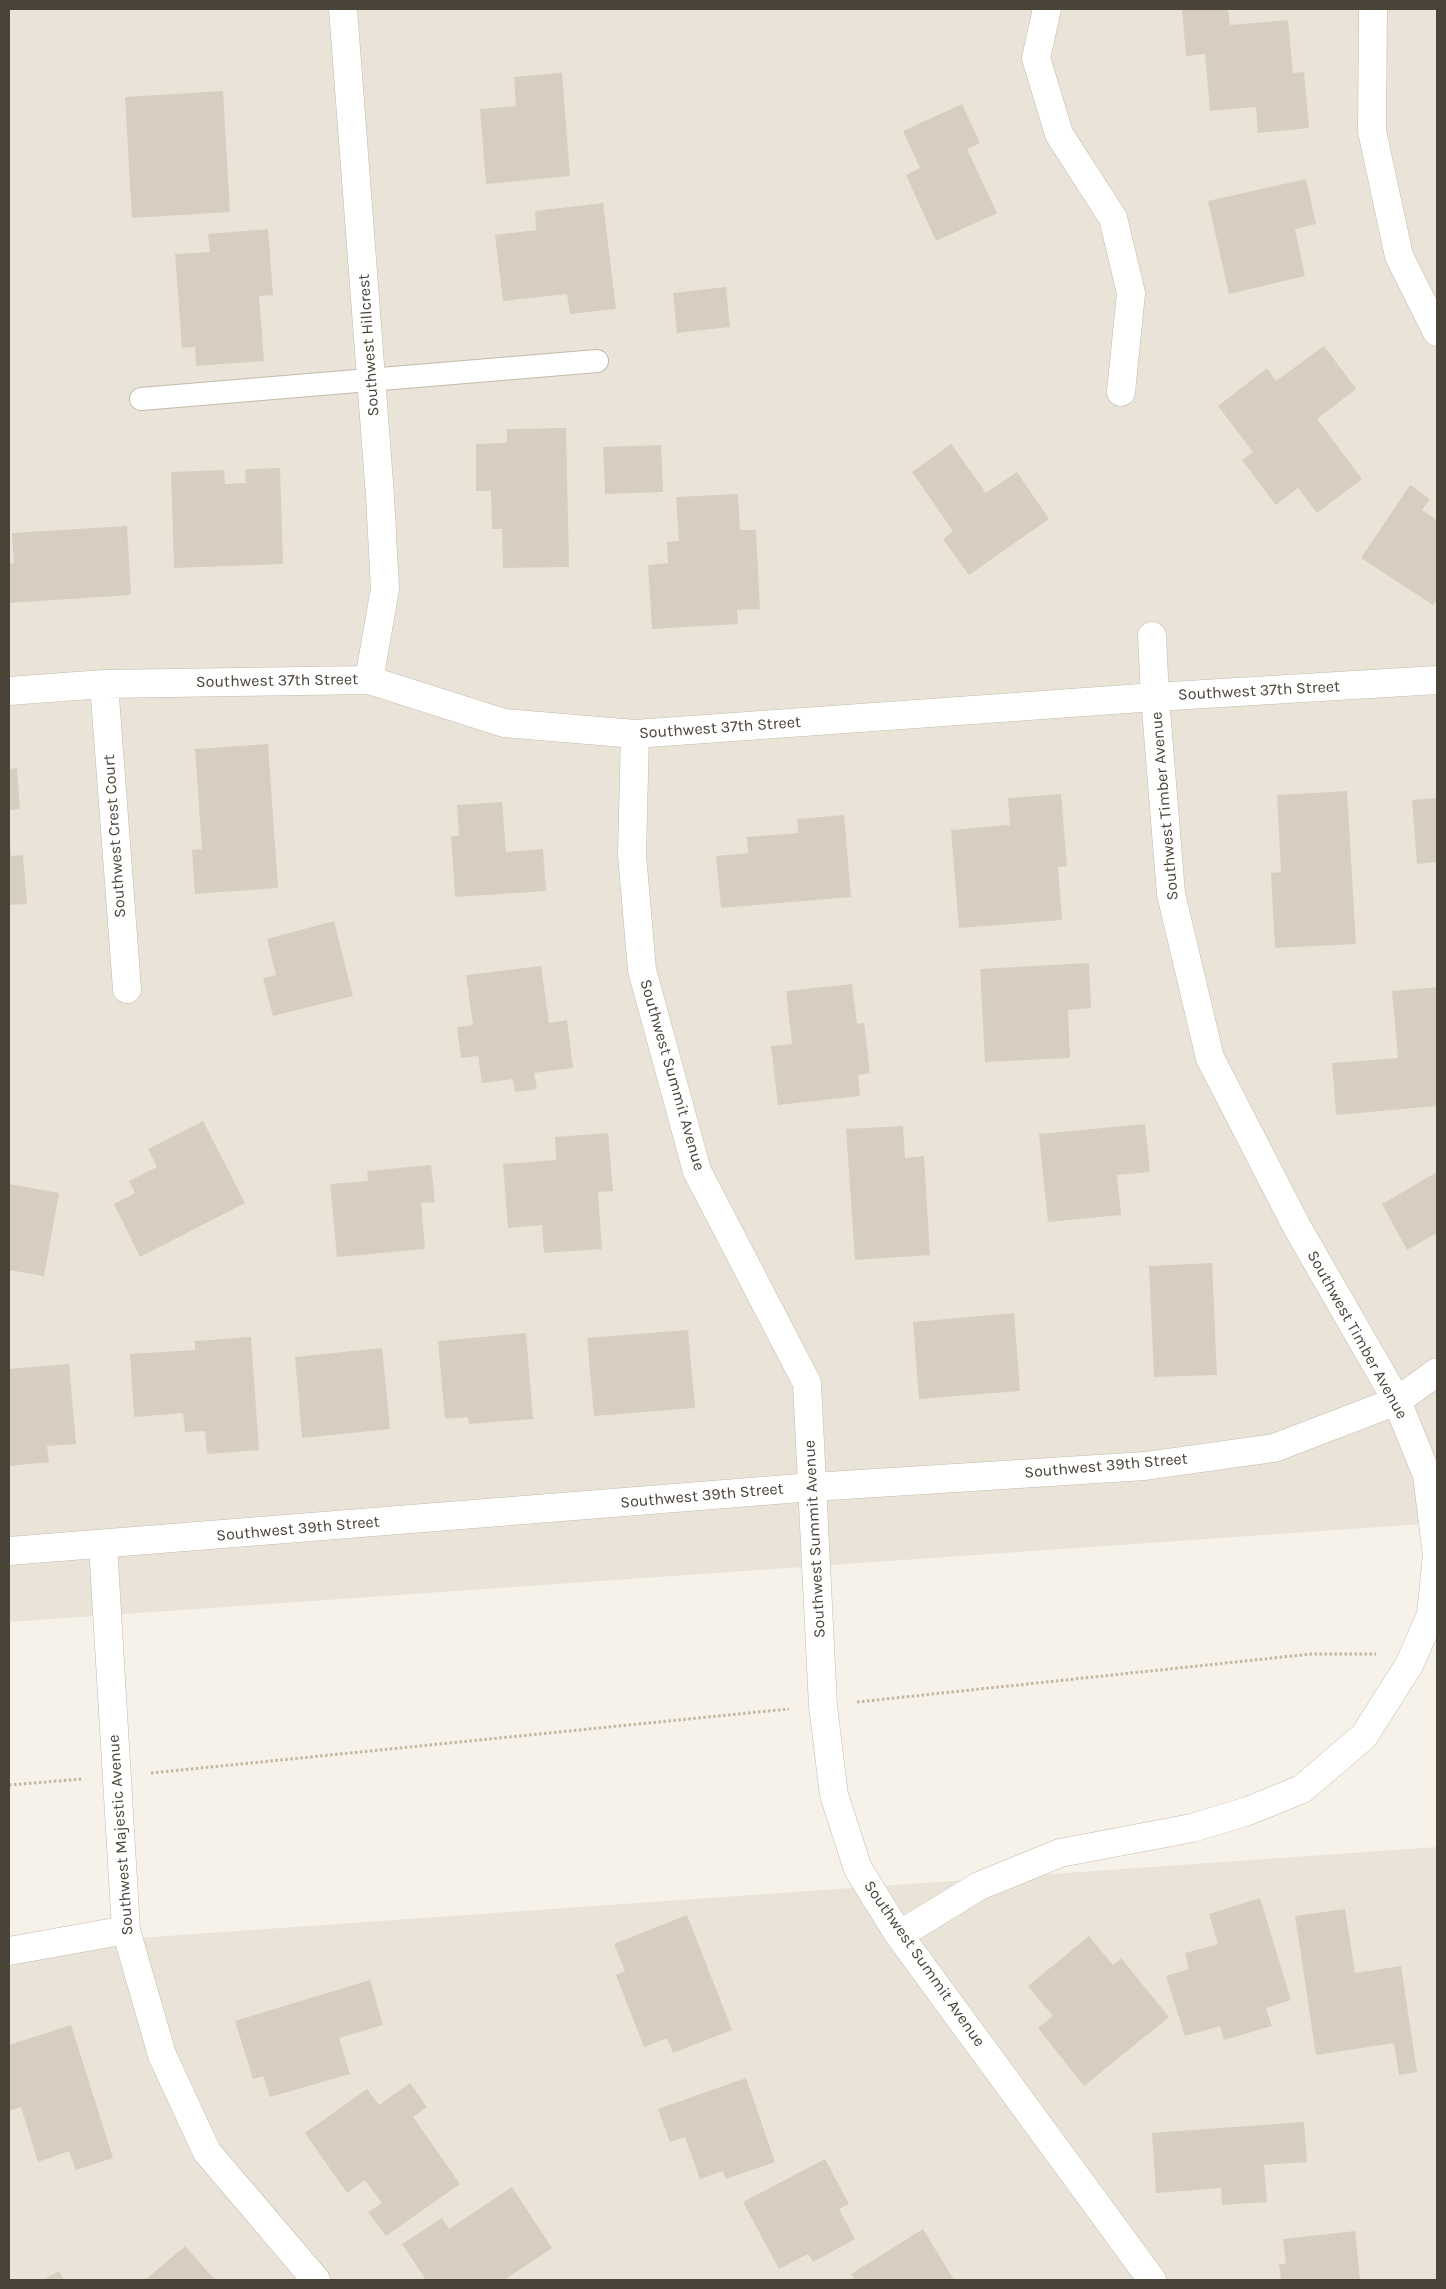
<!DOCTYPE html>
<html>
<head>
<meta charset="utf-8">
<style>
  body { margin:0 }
  #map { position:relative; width:1446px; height:2289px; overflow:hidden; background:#f6f2ea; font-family:Karla,sans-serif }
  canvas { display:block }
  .frame { position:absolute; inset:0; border:10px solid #4a4338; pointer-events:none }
</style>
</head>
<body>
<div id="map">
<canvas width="1446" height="2289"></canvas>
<div class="frame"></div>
</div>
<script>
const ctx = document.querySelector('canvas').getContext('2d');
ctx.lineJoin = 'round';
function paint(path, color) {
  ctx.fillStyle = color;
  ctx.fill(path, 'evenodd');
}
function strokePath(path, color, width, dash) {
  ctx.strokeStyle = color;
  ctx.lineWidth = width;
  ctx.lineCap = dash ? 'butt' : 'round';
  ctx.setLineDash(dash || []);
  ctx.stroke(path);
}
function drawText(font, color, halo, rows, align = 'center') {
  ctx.font = font + ' Karla,sans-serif';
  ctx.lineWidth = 4;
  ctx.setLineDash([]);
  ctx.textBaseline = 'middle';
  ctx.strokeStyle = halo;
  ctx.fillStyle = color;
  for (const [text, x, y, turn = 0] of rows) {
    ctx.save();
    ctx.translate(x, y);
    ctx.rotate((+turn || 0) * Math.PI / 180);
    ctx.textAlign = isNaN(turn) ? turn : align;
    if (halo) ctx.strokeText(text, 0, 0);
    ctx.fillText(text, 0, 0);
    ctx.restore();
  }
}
paint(new Path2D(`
  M9,9H1437V1523L9,1622Z
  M1437,1847V2280H9V1947Z`), '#eae4d8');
paint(new Path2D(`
  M1182,9H1228L1230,25L1288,20L1293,73L1304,72L1309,128L1258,133L1256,107L1210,111L1205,54L1186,56Z
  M562,73L570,176L486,184L480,109L516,106L514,77Z
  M223,91L230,212L132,218L125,97Z
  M962,104L980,143L967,149L997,213L936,241L906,175L920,168L903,131Z
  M1306,179L1316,224L1295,229L1305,276L1229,294L1208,201Z
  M603,203L616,309L570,314L567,294L503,301L495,235L536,230L535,211Z
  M268,229L273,295L259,296L264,361L196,366L195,347L182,348L175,254L210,252L208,234Z
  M726,287L730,327L677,333L673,293Z
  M1324,346L1356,389L1317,419L1362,479L1317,513L1298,488L1276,505L1242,460L1253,452L1218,406L1267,368L1276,381Z
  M566,428L569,567L503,568L502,529H492L491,491H476V444L507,443V429Z
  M951,444L986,493L1017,472L1049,519L969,575L943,539L953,531L912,472Z
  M661,445L663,492L605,494L603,447Z
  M280,468L283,564L174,568L171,472L224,470L225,484L246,483L245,469Z
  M1410,485L1430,499L1422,510L1437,520V599L1433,605L1361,558Z
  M738,494L740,530H756L760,609L737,610L738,624L652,629L648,565L668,563L667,542L679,541L676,497Z
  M127,526L131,595L9,603V564L14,563L12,533Z
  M268,744L278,888L195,894L192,850L202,849L195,749Z
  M17,768L20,809L9,810V769Z
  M1347,791L1356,944L1275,948L1271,873L1281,872L1277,795Z
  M1061,794L1067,866L1058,867L1062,920L959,928L951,830L1010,825L1008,798Z
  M1437,798V862L1417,864L1412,800Z
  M502,802L506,852L543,849L546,891L455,897L451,836H459L457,805Z
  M844,815L851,897L721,908L716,856L748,853L747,837L798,833L797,819Z
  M10,840L11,856L23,855L27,904L9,905Z
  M334,921L353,996L273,1016L263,978L276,975L267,939Z
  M1089,963L1091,1008L1068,1010L1070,1058L985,1062L980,969Z
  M541,966L549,1023L567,1020L573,1068L534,1073L537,1089L515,1092L513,1079L482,1083L478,1056L461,1058L457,1027L473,1025L466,975Z
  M852,984L857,1024L864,1023L870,1073L858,1075L860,1096L778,1105L771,1046L792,1044L786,991Z
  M1437,987V1106L1336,1115L1332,1063L1398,1058L1392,991Z
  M203,1121L245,1203L140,1257L114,1204L135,1193L129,1181L157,1167L148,1149Z
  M1145,1124L1150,1172L1117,1175L1121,1215L1048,1222L1039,1134Z
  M903,1126L905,1158L924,1156L930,1255L855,1260L846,1129Z
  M608,1133L613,1191L598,1192L602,1249L544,1253L542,1225L508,1228L503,1164L556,1160L555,1137Z
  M431,1165L435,1202L421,1203L425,1249L337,1257L330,1184L368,1181L367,1171Z
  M1437,1172V1233L1407,1250L1382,1204Z
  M9,1184L59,1193L44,1276L9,1270Z
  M1212,1263L1217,1375L1154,1377L1149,1266Z
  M1014,1313L1020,1391L919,1399L913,1322Z
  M688,1330L695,1408L594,1416L587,1338Z
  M526,1333L533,1419L469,1424L468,1417L445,1419L438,1341Z
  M251,1337L259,1450L207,1454L205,1431L185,1432L183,1413L134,1417L130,1354L195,1350V1341Z
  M382,1348L390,1429L302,1438L295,1357Z
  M69,1364L76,1444L47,1446L49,1462L9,1466V1369Z
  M1260,1898L1291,2000L1266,2008L1272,2026L1224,2040L1220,2026L1185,2036L1166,1976L1189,1969L1185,1953L1218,1944L1209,1914Z
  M1345,1909L1355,1973L1401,1966L1417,2072L1399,2075L1394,2043L1316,2055L1295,1916Z
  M687,1915L732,2030L673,2053L667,2038L644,2047L616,1975L625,1971L614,1944Z
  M1089,1936L1113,1965L1121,1958L1169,2017L1084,2086L1038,2028L1053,2016L1028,1986Z
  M370,1980L383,2025L339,2038L350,2074L270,2097L263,2076L253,2079L235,2021Z
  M71,2025L113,2158L76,2170L69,2151L38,2162L21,2107L9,2111V2045Z
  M746,2078L775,2162L726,2179L723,2171L700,2179L685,2137L670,2142L658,2109Z
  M410,2083L427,2107L413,2117L460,2184L386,2236L368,2212L382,2203L365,2180L347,2193L305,2133L367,2089L379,2105Z
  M1304,2122L1307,2162L1264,2165L1267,2202L1222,2205L1221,2188L1156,2193L1152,2133Z
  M825,2159L849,2204L839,2209L855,2239L813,2262L808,2254L779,2269L743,2202Z
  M512,2187L552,2248L504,2280H426L402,2244L442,2218L449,2229Z
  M923,2229L954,2280H855L851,2274Z
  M1355,2231L1360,2280H1281L1279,2264H1286L1283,2239Z
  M185,2246L215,2280H145Z
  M59,2271L64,2280H43Z`), '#d8cebf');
const lane = new Path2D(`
  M141,399L597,361`);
const street = new Path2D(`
  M343,9L380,496L385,589L369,680
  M1047,9L1036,58L1059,134L1113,218L1131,293L1121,392
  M1373,9L1372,131L1399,256L1437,332
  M104,684L127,989
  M9,691L104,684L369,680L504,723L635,734L1155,697L1437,680
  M635,734L632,855L642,970L697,1171L807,1383L823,1706L834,1795L858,1869L899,1935L1152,2280
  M103,1545L126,1930L162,2055L207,2152L316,2280
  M9,1551L813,1487L1145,1466L1274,1448L1397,1401L1437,1372
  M899,1935L979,1886L1060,1853L1192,1828L1248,1811L1302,1789L1364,1736L1409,1665L1431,1615L1437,1555L1427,1475L1397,1401L1297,1227L1210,1058L1171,894L1155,697L1152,636
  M9,1951L126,1930`);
strokePath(lane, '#c2baac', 24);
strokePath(street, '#c2baac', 29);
strokePath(new Path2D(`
  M857,1702L1311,1654H1376
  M151,1773L789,1709
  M9,1785L82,1779`), '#c4b79d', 3, [2.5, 2.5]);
strokePath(lane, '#fff', 22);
strokePath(street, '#fff', 28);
drawText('16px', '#4a4338', '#fff', [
  ["Southwest Hillcrest",369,345,-94],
  ["Southwest 37th Street",277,681,-1],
  ["Southwest 37th Street",1259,691,-3],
  ["Southwest 37th Street",720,728,-4],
  ["Southwest Timber Avenue",1165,806,-95],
  ["Southwest Crest Court",115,836,-94],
  ["Southwest Summit Avenue",672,1075,74],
  ["Southwest Timber Avenue",1357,1335,61],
  ["Southwest 39th Street",1106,1466,-5],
  ["Southwest 39th Street",702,1496,-5],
  ["Southwest 39th Street",298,1529,-5],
  ["Southwest Summit Avenue",815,1539,-93],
  ["Southwest Majestic Avenue",121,1835,-94],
  ["Southwest Summit Avenue",924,1964,55]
]);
</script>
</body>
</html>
